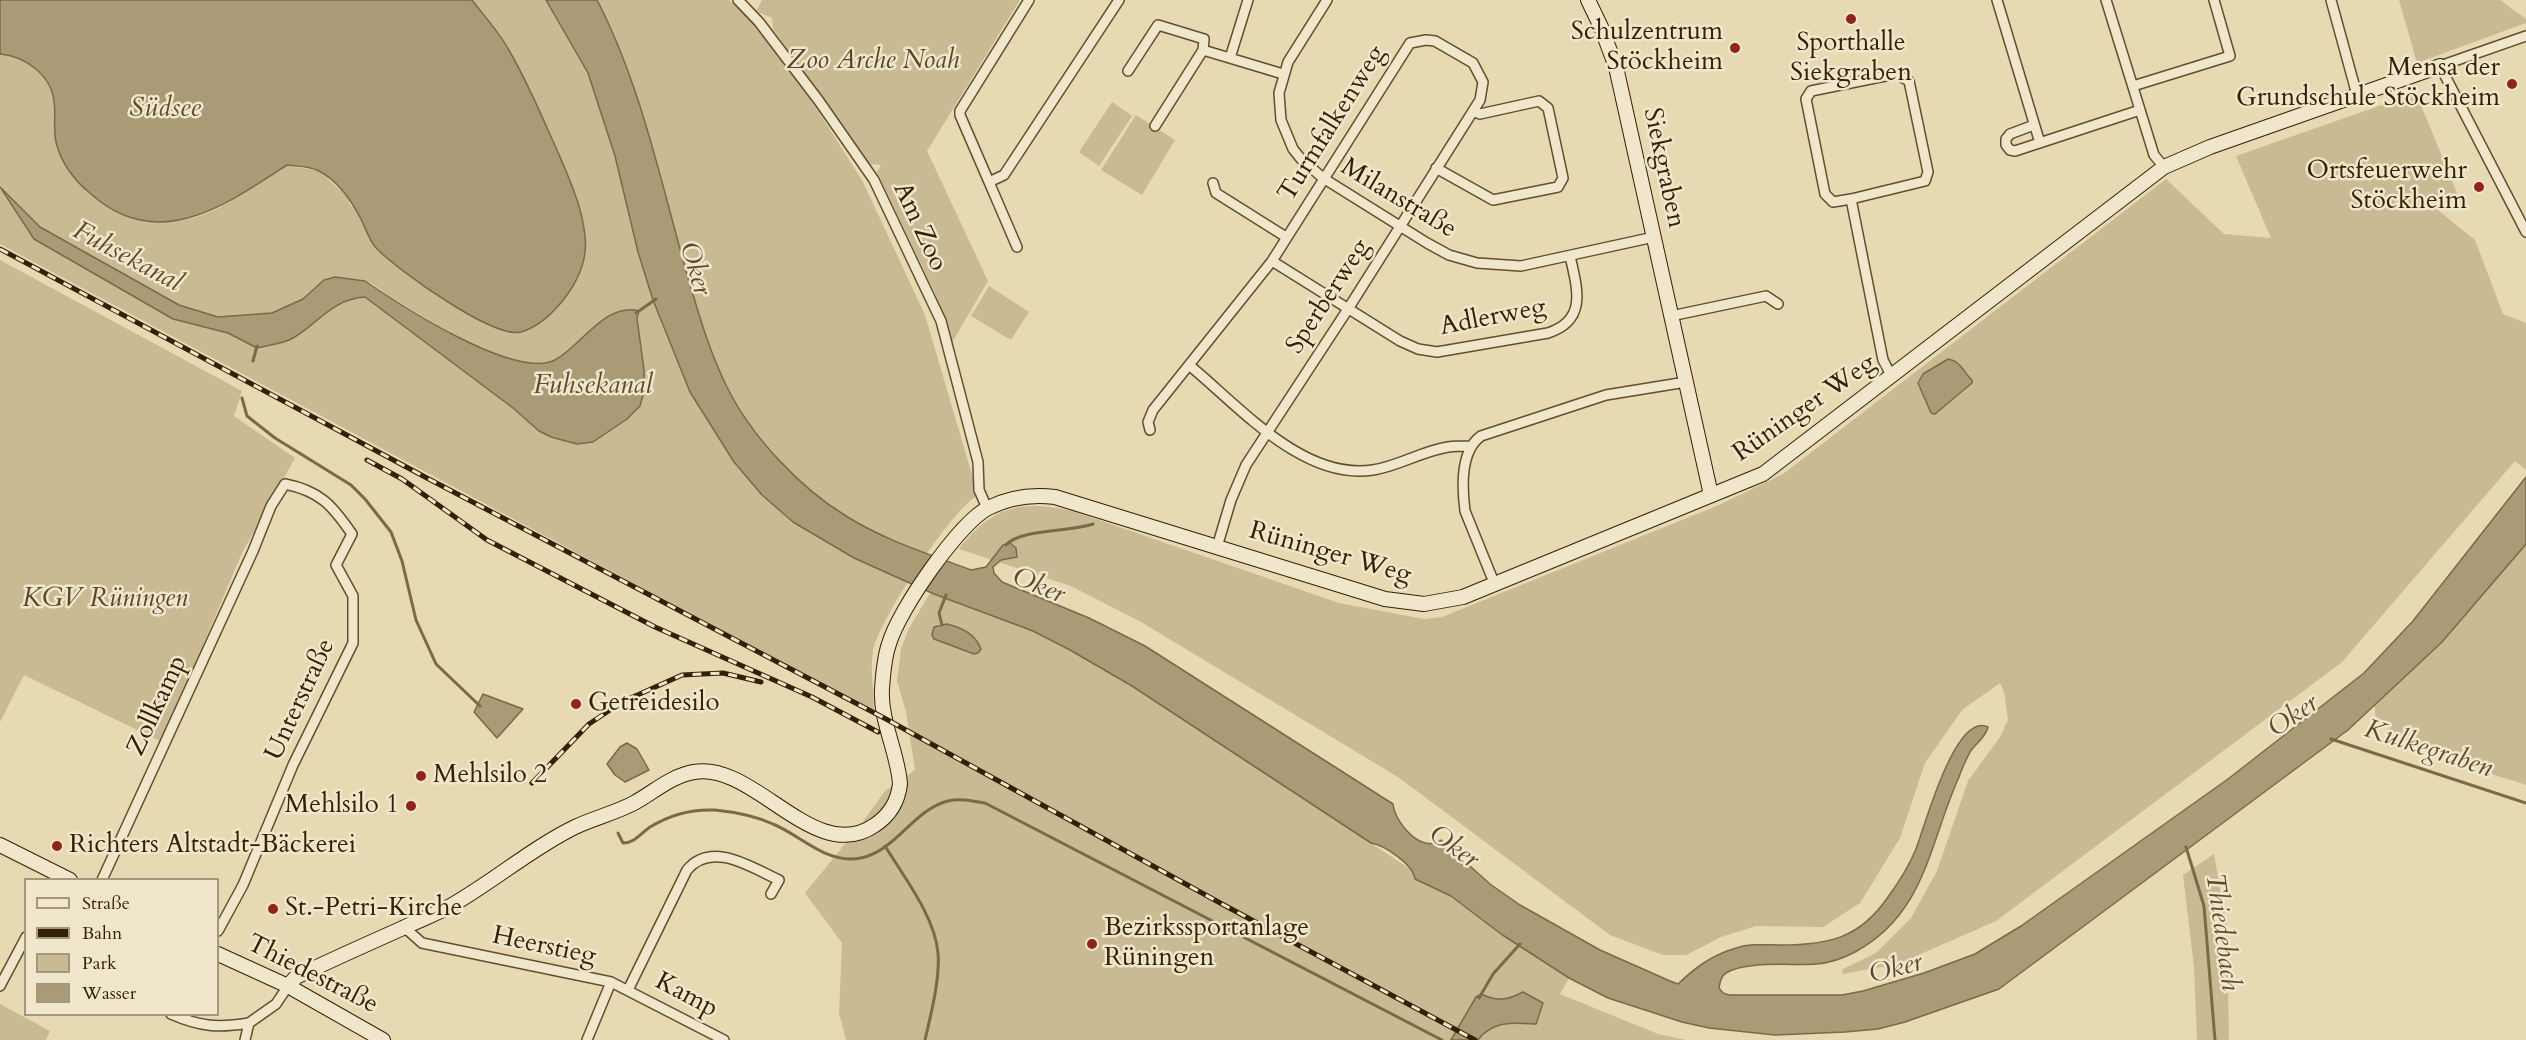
<!DOCTYPE html>
<html>
<head>
<meta charset="utf-8">
<style>
  body { margin:0 }
  #map { position:relative; width:2526px; height:1040px; overflow:hidden; background:#e7d9b1; font-family:Cardo,serif }
  canvas { display:block }
  .legend { position:absolute; left:24px; top:878px; width:195px; height:138px; box-sizing:border-box; background:#efe6cc; border:2px solid #a4977c; margin:0; padding:8px 10px; list-style:none; font-size:18px; color:#342004 }
  .legend li { display:flex; align-items:center; gap:12px; height:30px }
  .legend b { width:30px; border:2px solid #a4977c }
</style>
</head>
<body>
<div id="map">
<canvas width="2526" height="1040"></canvas>
<ul class="legend">
<li><b style="height:8px;background:#efe6cc"></b>Straße</li>
<li><b style="height:8px;background:#342004"></b>Bahn</li>
<li><b style="height:16px;background:#c9ba94"></b>Park</li>
<li><b style="height:16px;background:#aa9a76"></b>Wasser</li>
</ul>
</div>
<script>
const ctx = document.querySelector('canvas').getContext('2d');
ctx.lineJoin = 'round';
function paint(path, color) {
  ctx.fillStyle = color;
  ctx.fill(path, 'evenodd');
}
function strokePath(path, color, width, dash) {
  ctx.strokeStyle = color;
  ctx.lineWidth = width;
  ctx.lineCap = dash ? 'butt' : 'round';
  ctx.setLineDash(dash || []);
  ctx.stroke(path);
}
function drawText(font, color, halo, rows, align = 'center') {
  ctx.font = font + ' Cardo,serif';
  ctx.lineWidth = 5;
  ctx.setLineDash([]);
  ctx.textBaseline = 'middle';
  ctx.strokeStyle = halo;
  ctx.fillStyle = color;
  for (const [text, x, y, turn = 0] of rows) {
    ctx.save();
    ctx.translate(x, y);
    ctx.rotate((+turn || 0) * Math.PI / 180);
    ctx.textAlign = isNaN(turn) ? turn : align;
    if (halo) ctx.strokeText(text, 0, 0);
    ctx.fillText(text, 0, 0);
    ctx.restore();
  }
}
paint(new Path2D(`
  M472,0H729L755,22L812,101L863,182L925,315L978,495C951,510 879,620 873,651C870,670 874,693 874,712L0,244V189L10,200L34,239L173,319L228,333L257,348C272,342 291,338 305,330C328,316 334,299 365,297L514,408L539,431L551,437L577,444L593,442L639,311C608,299 577,349 555,360C550,362 542,363 537,363C487,363 434,322 392,298C384,293 374,283 365,281C353,277 336,280 324,280L303,299L272,313L218,317L179,305L40,227L0,187V54C25,56 50,75 54,101C56,114 53,129 56,142C59,153 71,166 78,176C106,222 161,232 210,212C237,200 262,181 287,165L319,171L348,197L350,205L356,209L375,248L405,273L446,302L555,310L578,279L583,265L585,237L576,194L533,98L509,50Z
  M762,0H1020L927,151L988,281L950,346L936,295L877,172L881,165L868,164L773,29L772,18L756,11Z
  M2399,0H2500L2526,19V23L2417,63Z
  M2416,93L2457,193L2439,211L2475,240L2503,314L2526,323V470L2515,461L2342,662L1996,921L1898,964L1842,974L1843,969L1876,953L1911,918L1937,871L1968,781L2000,737L2008,720L2004,692L2000,683L1962,710L1925,763L1900,838L1860,903L1823,927L1756,926L1721,937L1686,955H1663L1610,935L1398,777L1141,622L1071,586L959,549C993,505 1021,500 1073,511L1339,603L1424,619L1442,617L1719,505L1783,474L2166,179L2224,234L2271,238L2236,156Z
  M1112,102L1132,116L1099,166L1079,152Z
  M1136,115L1175,140L1142,195L1101,170Z
  M0,260L242,391L234,416L295,458L242,553L162,742L24,675L0,722Z
  M989,286L1029,312L1011,340L971,316Z
  M2526,544V785C2477,768 2409,755 2375,715V704C2433,654 2476,602 2526,544Z
  M930,593L1033,631L1070,650L1132,686L1413,871L1415,879L1451,896L1501,934L1569,978L1560,994L1658,1034L1686,1040H846L839,1013L842,943L805,893L862,823L885,791L915,770L906,712L897,681L901,649L908,630Z
  M2214,854L2227,928L2229,1040H2197L2194,967L2183,875Z
  M0,1004L50,1031L46,1040H0Z`), '#c9ba94');
const water = new Path2D(`
  M0,0H472C485,17 500,33 510,52C528,83 542,117 557,150C569,178 582,206 585,236C588,261 578,281 564,299C553,313 538,327 521,332C493,339 398,270 377,249C370,242 366,230 362,221C353,203 338,181 319,171C309,166 297,166 287,165C226,205 158,254 91,194C75,181 61,163 56,142C53,129 56,114 54,101C51,75 25,56 0,54Z
  M546,0H597C640,83 660,178 685,267C697,308 708,349 727,387C751,436 800,488 846,516C884,540 929,554 971,570L986,567L1003,545L1010,543L1016,548L1017,557L1001,560L993,567L994,573L1002,582L1089,618L1145,646L1393,804C1395,823 1421,854 1441,840L1490,884L1520,905L1600,950L1670,981L1678,984C1696,967 1712,955 1736,948C1751,943 1766,945 1781,945C1829,945 1860,938 1888,897C1899,882 1909,866 1916,849C1924,829 1955,711 1988,727C1986,737 1976,743 1970,752C1966,760 1962,768 1959,777C1929,843 1926,914 1855,952C1844,958 1829,963 1816,964C1794,966 1746,960 1726,973C1721,976 1720,982 1719,988L1723,993L1729,995H1842L1863,991L1924,973L1975,954L2021,926L2228,779L2364,673L2413,621L2526,477V544L2442,642L2348,730L1999,989L1905,1022L1878,1029L1845,1032L1775,1035L1709,1028L1682,1022L1608,998L1569,978L1501,934L1451,896L1415,879C1413,864 1384,845 1371,843L1132,686L1070,650L1033,631L934,594L854,558L793,522L762,495L734,462L690,392L653,300L638,252L615,156L588,73Z
  M0,187L40,227L179,305L218,317L272,313L303,299L324,280L335,277L365,281C400,305 514,380 555,360C579,348 606,301 639,311L637,318L644,370V391L640,406L627,419L593,442L577,444L551,437L539,431L513,408L365,297C332,299 319,323 293,338C283,344 268,345 257,348L228,333L173,319L34,239Z
  M1948,359C1961,361 1964,373 1972,380V383L1935,414L1931,413L1918,383L1923,374Z
  M947,624C963,628 975,634 981,649L978,653L974,654L934,639L932,635L934,627Z
  M483,694L523,709L497,738L474,712Z
  M627,743L637,749L649,770L625,782L615,775L607,764L620,747Z
  M1523,992L1543,1003L1536,1024C1514,1023 1493,1020 1478,1040H1451L1476,997L1481,994C1497,1002 1508,1000 1523,992Z`);
paint(water, '#aa9a76');
strokePath(water, '#7b6948', 1.5);
strokePath(new Path2D(`
  M636,313L656,299
  M253,361L257,346
  M242,398L247,416L275,438L351,485L365,499L391,532L402,561L416,620L436,664L480,706
  M1006,545C1019,529 1071,532 1093,524
  M942,625L939,613L946,595
  M2331,739L2526,803
  M618,833L623,843C635,843 641,833 650,827C671,814 691,809 715,810C735,812 755,816 773,824C802,836 827,865 861,858C897,850 913,810 948,801C960,798 973,801 985,803L1442,1040
  M885,846C904,877 935,917 938,953C940,980 931,1014 925,1040
  M2186,847L2204,906L2215,1040
  M1479,998L1493,974L1520,944`), '#7b6948', 3);
const street = new Path2D(`
  M738,0L759,22L819,101L874,180L941,321L978,462L979,490L987,508
  M1327,0L1288,62L1279,93L1281,120L1293,149L1301,159L1323,178L1427,243L1449,255L1477,263L1521,266L1654,237
  M1997,0L2040,143
  M2106,0L2154,155L2164,167
  M2331,0L2357,95
  M2526,36L2440,66L2526,232
  M1230,58L1248,0
  M1128,71L1158,25L1204,39L1203,50L1283,74
  M2133,86L2230,56L2214,0
  M2034,125L2010,134L2006,139V145L2010,150L2015,151L2140,110
  M1155,126L1203,50
  M1436,168L1493,200L1558,187L1563,178L1548,108L1539,101L1480,114L1473,111
  M989,182L960,115V111L1029,0
  M1213,183L1216,193L1286,237
  M1851,199L1925,181L1928,172L1909,81L1895,74L1811,91L1806,99L1825,194L1833,202L1851,199L1883,360L1892,377
  M1017,247L989,182L1004,175L1119,0
  M1272,261L1400,341L1418,349L1437,352L1548,333C1588,320 1577,288 1570,256
  M1671,316L1766,296L1778,304
  M1189,365C1239,406 1303,481 1373,470C1399,466 1422,451 1448,447C1455,446 1463,446 1470,446
  M1150,430L1148,422L1153,410L1272,261L1410,43L1426,40L1435,41L1473,63L1483,82L1480,100L1348,309L1246,465L1231,500L1217,547
  M1495,585L1465,511C1462,488 1460,451 1481,436L1606,395L1686,382
  M102,880L253,551L271,506L285,484C320,491 332,505 352,534L336,565L353,596V643L293,765L243,885L218,931
  M404,927L422,943L611,982L724,1040
  M0,986L26,937
  M628,990L687,870C712,840 752,868 779,880L771,894
  M171,1014C201,1027 218,1028 249,1023
  M245,1040L249,1023L276,1004L288,986
  M587,1040L611,982`);
const secondary = new Path2D(`
  M1588,0L1601,27L1616,67L1711,495
  M0,845L70,880
  M218,954L288,986L383,1040
  M288,986L296,977C331,960 367,944 403,928C419,920 437,914 452,905C494,881 532,848 575,827C594,818 615,813 634,803C654,792 671,776 694,772C754,761 815,867 875,825C890,815 898,801 900,784C898,753 880,721 882,689C883,675 884,658 889,644C898,611 959,523 988,508C1010,497 1031,494 1055,497L1385,599L1424,604L1463,597L1763,474L2164,167L2210,147L2440,66`);
strokePath(street, '#614e2f', 12);
strokePath(secondary, '#342004', 16);
strokePath(street, '#efe6cc', 9);
strokePath(secondary, '#efe6cc', 14);
const rail = new Path2D(`
  M0,249L425,477L886,719L1222,904L1475,1040
  M367,460L402,479L487,540L655,627L812,697L878,732
  M532,783L589,724L622,702L682,675L723,673L761,682`);
strokePath(rail, '#342004', 5);
strokePath(rail, '#efe6cc', 3, [9]);
for (const [x, y, r, color] of [
  [1851,19,6,"#8f2418"],
  [1735,48,6,"#8f2418"],
  [2512,84,6,"#8f2418"],
  [2479,187,6,"#8f2418"],
  [576,704,6,"#8f2418"],
  [421,776,6,"#8f2418"],
  [411,806,6,"#8f2418"],
  [57,846,6,"#8f2418"],
  [273,909,6,"#8f2418"],
  [1092,944,6,"#8f2418"]
]) {
  const dot = new Path2D();
  dot.arc(x, y, r, 0, 2 * Math.PI);
  ctx.fillStyle = color;
  ctx.fill(dot);
  strokePath(dot, '#efe6cc', 2);
}
drawText('26px', '#342004', '#efe6cc', [
  ["Schulzentrum",1723,33,"right"],
  ["Stöckheim",1723,63,"right"],
  ["Sporthalle",1851,44,"center"],
  ["Siekgraben",1851,74,"center"],
  ["Mensa der",2500,69,"right"],
  ["Grundschule Stöckheim",2500,99,"right"],
  ["Ortsfeuerwehr",2467,172,"right"],
  ["Stöckheim",2467,202,"right"],
  ["Getreidesilo",588,704],
  ["Mehlsilo 2",433,776],
  ["Mehlsilo 1",399,806,"right"],
  ["Richters Altstadt-Bäckerei",69,846],
  ["St.-Petri-Kirche",285,909],
  ["Bezirkssportanlage",1104,929],
  ["Rüningen",1104,959]
], 'left');
drawText('italic 26px', '#594628', '#efe6cc', [
  ["Zoo Arche Noah",873,62],
  ["KGV Rüningen",105,600]
]);
drawText('26px', '#342004', '#efe6cc', [
  ["Turmfalkenweg",1333,124,-58],
  ["Siekgraben",1663,168,78],
  ["Milanstraße",1398,199,31],
  ["Am Zoo",919,227,65],
  ["Sperberweg",1329,297,-57],
  ["Adlerweg",1493,318,-11],
  ["Rüninger Weg",1805,409,-35],
  ["Rüninger Weg",1330,554,16],
  ["Unterstraße",301,700,-65],
  ["Zollkamp",158,706,-65],
  ["Heerstieg",544,947,12],
  ["Thiedestraße",312,975,27],
  ["Kamp",686,996,28]
]);
drawText('italic 27px', '#5d4b2c', '#efe6cc', [
  ["Südsee",165,110],
  ["Fuhsekanal",127,258,28],
  ["Oker",694,269,73],
  ["Fuhsekanal",593,387],
  ["Oker",1038,587,22],
  ["Oker",2294,717,-35],
  ["Kulkegraben",2428,750,18],
  ["Oker",1453,848,35],
  ["Thiedebach",2221,932,82],
  ["Oker",1896,970,-15]
]);
</script>
</body>
</html>
